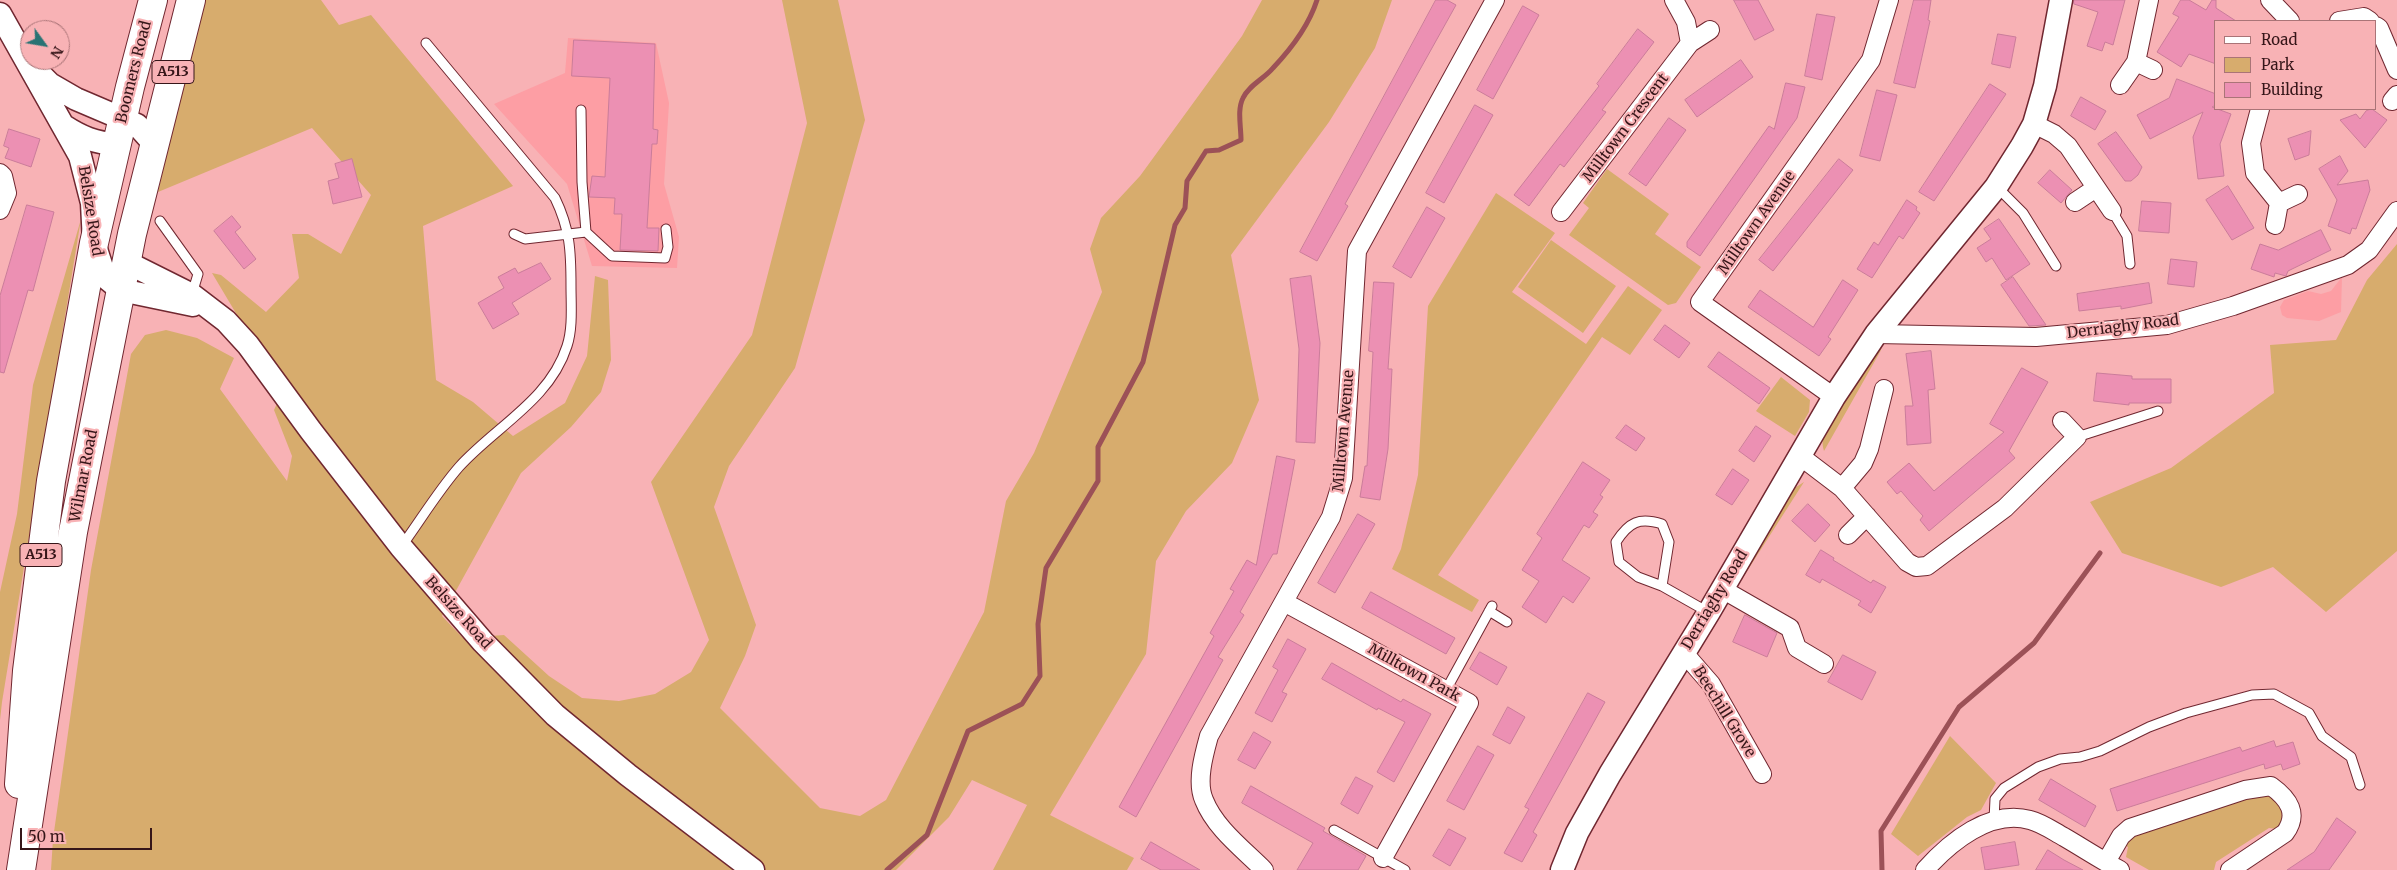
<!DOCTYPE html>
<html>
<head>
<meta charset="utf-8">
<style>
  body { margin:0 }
  #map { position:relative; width:2397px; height:870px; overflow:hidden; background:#f8b2b5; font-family:Merriweather,serif }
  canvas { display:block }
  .legend { position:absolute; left:2214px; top:20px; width:162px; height:90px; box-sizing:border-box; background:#f8b2b5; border:1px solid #aa7477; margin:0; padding:6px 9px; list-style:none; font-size:15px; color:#361619 }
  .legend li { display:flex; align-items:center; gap:10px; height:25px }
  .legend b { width:25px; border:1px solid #aa7477 }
  .north { position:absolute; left:20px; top:20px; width:50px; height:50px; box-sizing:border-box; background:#f8b2b5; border:1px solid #aa7477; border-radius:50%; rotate:122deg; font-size:14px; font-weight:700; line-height:20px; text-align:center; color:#361619 }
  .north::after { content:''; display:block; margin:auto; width:18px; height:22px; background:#297374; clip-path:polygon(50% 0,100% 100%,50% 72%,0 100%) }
  .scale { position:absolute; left:20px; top:828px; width:132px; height:22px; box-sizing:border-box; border:2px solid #361619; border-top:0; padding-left:6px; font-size:15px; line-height:18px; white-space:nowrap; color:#361619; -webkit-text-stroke:4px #f8b2b5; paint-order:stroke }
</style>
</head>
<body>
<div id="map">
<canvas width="2397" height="870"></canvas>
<ul class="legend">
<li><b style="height:6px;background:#fff"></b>Road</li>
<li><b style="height:14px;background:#d7ac6d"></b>Park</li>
<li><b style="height:14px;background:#ec90b3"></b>Building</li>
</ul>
<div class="north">N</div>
<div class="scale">50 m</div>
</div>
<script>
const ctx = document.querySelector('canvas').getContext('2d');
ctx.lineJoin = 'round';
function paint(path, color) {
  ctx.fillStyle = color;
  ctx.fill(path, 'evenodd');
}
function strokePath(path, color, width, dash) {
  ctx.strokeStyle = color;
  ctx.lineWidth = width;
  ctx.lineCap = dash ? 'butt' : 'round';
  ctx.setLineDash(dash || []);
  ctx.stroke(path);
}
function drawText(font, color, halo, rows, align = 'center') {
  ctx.font = font + ' Merriweather,serif';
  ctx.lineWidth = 4.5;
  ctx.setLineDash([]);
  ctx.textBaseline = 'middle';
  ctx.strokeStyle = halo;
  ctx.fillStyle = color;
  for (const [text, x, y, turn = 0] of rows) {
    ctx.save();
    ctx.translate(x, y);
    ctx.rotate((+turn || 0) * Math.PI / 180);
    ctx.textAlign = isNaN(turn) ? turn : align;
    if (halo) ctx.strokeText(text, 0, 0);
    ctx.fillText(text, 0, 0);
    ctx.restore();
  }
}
paint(new Path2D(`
  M568,38L656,43L669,103L664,184L679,237L677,268L592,266L567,184L494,104L565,73Z
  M2342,277L2341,312L2319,321L2287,318L2282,315L2280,307L2284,300L2308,291L2321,294L2331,291Z`), '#fd9ea4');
paint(new Path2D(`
  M203,0H321L339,25L371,15L513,186L423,226L436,380L473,402L513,436L565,403L587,356L595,276L608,280L611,360L601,392L571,427L521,473L442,616L463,638L504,635L549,676L582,698L619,701L655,694L691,672L709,640L651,482L752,335L807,123L782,0H838L865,120L795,368L729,466L714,507L756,625L745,656L720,708L820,808L860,816L886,800L984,612L1006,501L1034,453L1102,292L1090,249L1101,218L1140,176L1242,36L1262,0H1392L1375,48L1329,122L1231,255L1259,400L1232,463L1186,511L1156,561L1146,654L1050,815L1134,858L1127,870H993L1027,805L972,780L949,817L896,870H51L53,839L91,570L131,354L145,335L166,330L197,338L234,358L220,389L287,481L292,456L274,410L285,386L243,325L212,273L221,275L266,312L299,278L292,234H308L341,254L371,195L312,128L158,192Z
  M1607,169L1669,214L1655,234L1701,267L1676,303L1668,305L1569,235L1589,208L1583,203Z
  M1496,193L1555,233L1512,292L1586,344L1628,286L1662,310L1630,355L1602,337L1438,575L1479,600L1472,612L1392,569L1401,549L1418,475L1428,306Z
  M81,219L2,702L0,720V592L17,514L33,385Z
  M1551,240L1616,286L1583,333L1518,287Z
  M2397,244V551L2326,612L2273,567L2221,587L2122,553L2090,502L2171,468L2274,393L2270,345L2336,340L2367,280Z
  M1882,347L1880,352L1824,451C1823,448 1822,443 1823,439C1827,416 1867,366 1882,347Z
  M1781,377L1810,400L1809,412L1795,436L1756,411Z
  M1804,482L1742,579L1738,578L1793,489Z
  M1950,736L1996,783L1981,810L1967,817L1918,856L1891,834Z
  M2261,795C2280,795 2289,814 2278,829L2269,828L2216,862L2214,870H2149L2126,857L2128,847L2124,845L2132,835Z`), '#d7ac6d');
strokePath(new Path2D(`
  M887,870L927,835L968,731L1022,704L1040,676L1038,624L1046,568L1098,481V447L1143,362L1175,225L1185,208L1187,181L1206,151L1219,150L1241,140C1241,126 1237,110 1243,98C1248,86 1265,78 1273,68C1291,49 1309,25 1317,0
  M1882,870L1881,831L1959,707L2034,643L2100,553`), '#9c5157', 5);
const building = new Path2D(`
  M1436,0H1447L1456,5L1345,204L1348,206L1317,261L1300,252Z
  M1734,0H1758L1774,30L1755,40Z
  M1914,0H1931L1928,20L1930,21L1915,88L1894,83Z
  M2074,0H2125L2113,45L2105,42L2102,51L2087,46L2098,12L2074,4Z
  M2181,0H2189L2206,10L2212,0H2216V8L2236,21H2216V64L2189,54L2181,67L2157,52L2179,17L2173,14Z
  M1523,6L1539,15L1493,99L1477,90Z
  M1817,14L1835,17L1822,80L1805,76Z
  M1638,29L1654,42L1602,110L1606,112L1564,167L1560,164L1529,206L1514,195L1599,86L1597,84Z
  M1998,34L2016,37L2010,68L1992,64Z
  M574,40L655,44L653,129L658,130L657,144H652L647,228H659L658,251L620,250L622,214H614L615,198L589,197L592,176L605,177L610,78L572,76Z
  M1741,60L1753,77L1697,117L1685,100Z
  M2177,79L2216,94V105L2212,107L2231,114L2220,144L2224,176L2198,179L2193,137L2203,112L2150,139L2137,115L2169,98Z
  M1786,83L1805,87L1797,118L1700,256L1687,247V242L1769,126L1774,129Z
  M1990,84L2006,94L1934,201L1919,192Z
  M1877,90L1897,95L1880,161L1860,156Z
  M2081,97L2106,111L2095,130L2071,116Z
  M1475,105L1493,115L1444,203L1426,193Z
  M2372,109L2387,120L2365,148L2340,120L2356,114L2360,119L2366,111Z
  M1669,118L1686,130L1646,186L1629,174Z
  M9,129L40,139L31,167L5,158L9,148L4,146Z
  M2311,131L2309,155L2295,160L2288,139Z
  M2116,132L2142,167L2138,175L2131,181H2125L2098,144Z
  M2340,156L2348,171L2337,185L2368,180L2370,190L2356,229L2352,228L2350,234L2328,226L2337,200L2319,169Z
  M352,159L362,197L333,204L328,181L339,178L335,164Z
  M1839,159L1853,170L1773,271L1759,260Z
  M2050,170L2072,190L2061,203L2038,183Z
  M2228,186L2254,228L2232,240L2206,200Z
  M1907,200L1917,207L1916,210L1920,213L1903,239L1899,236L1872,278L1857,269L1874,242L1878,245Z
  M2142,201L2171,203L2169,233L2139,231Z
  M27,205L54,212L33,291L28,290L4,373L0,372V296Z
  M1427,207L1445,218L1411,278L1393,267Z
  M232,216L241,227L235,232L256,259L244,269L214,231Z
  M1999,219L2030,264L2006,280L1992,258L1986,262L1977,248L1991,239L1984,229Z
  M2321,230L2331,250L2288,271L2286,276L2275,273L2274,277L2251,269L2260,244L2278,250Z
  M2171,259L2197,262L2194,287L2168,284Z
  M541,263L551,279L512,303L519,314L493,329L478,303L504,288L498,277L515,268L518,273Z
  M1311,276L1320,343L1315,443L1296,442L1299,349L1290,279Z
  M2013,277L2046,325L2029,326L2001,285Z
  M1843,280L1858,290L1828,337L1831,339L1819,356L1748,307L1760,290L1813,327Z
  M1374,282L1394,283L1388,369H1392L1388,449L1380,500L1360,497L1365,466H1367L1373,352L1369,351Z
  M2149,283L2152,303L2121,309V306L2079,311L2077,294Z
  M1665,325L1690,343L1679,358L1654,340Z
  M1931,351L1935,389L1928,390L1931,443L1907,445L1905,406H1913L1906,354Z
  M1719,352L1770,388L1759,404L1708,367Z
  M2022,368L2048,382L2009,451L2015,458L1929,531L1920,520L1923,516L1912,504L1901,491L1897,494L1887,482L1909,463L1934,491L1960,469L2004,432L1990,424Z
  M2097,373L2132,376V379H2171V403H2129V405L2094,401Z
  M1626,425L1645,438L1636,451L1616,438Z
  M1756,426L1771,436L1754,462L1739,451Z
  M1277,456L1295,460L1277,554H1273L1240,612L1244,615L1218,657L1223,660L1136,817L1119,807L1214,636L1210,633L1234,591L1230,589L1247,560L1256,565Z
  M1583,462L1610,480L1600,495L1603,497L1593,512L1598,515L1589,528L1584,525L1562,560L1590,578L1573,603L1563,596L1546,623L1522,607L1539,581L1522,570L1542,538L1537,534Z
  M1733,469L1749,480L1732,505L1716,495Z
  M1808,504L1830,525L1815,542L1792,521Z
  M1358,514L1375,524L1335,593L1318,583Z
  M1821,550L1834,558L1833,560L1871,583L1873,580L1886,587L1871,613L1858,605L1861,601L1822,579L1820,583L1806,575Z
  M1371,592L1455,638L1446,654L1362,608Z
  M1745,615L1777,633L1767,657L1733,642Z
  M1288,639L1306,649L1282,692L1287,694L1272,722L1255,713L1278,670L1273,667Z
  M1480,652L1507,667L1497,685L1470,669Z
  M1843,655L1876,672L1862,700L1828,682Z
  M1332,663L1401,702L1403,699L1431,714L1394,782L1377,772L1405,722L1378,708L1377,710L1322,679Z
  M1588,693L1605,702L1533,832L1537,835L1522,862L1504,853L1529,809L1525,807Z
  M1508,707L1525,717L1510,744L1493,735Z
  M1254,732L1271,742L1255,769L1238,760Z
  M2274,741L2276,747L2293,742L2300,764L2283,770L2281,764L2265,769L2264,764L2117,811L2110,789L2240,747L2242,751Z
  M1478,746L1494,755L1464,810L1447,801Z
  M1356,777L1373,786L1358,814L1341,804Z
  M2051,779L2096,806L2085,827L2039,800Z
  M1251,786L1325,828L1323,831L1366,856L1358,870H1297L1313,843L1242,803Z
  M2337,818L2356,832L2329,870H2287L2314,852Z
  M1449,829L1466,838L1450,866L1433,856Z
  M1151,842L1200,870H1161L1141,859Z
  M2015,842L2019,865L1985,870L1981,848Z
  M2048,850L2064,860L2083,870H2036Z`);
paint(building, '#ec90b3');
strokePath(building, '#ca7c9a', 1);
const service = new Path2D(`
  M581,110L582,182L586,232
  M1997,187L2023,213L2056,266
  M2112,211L2127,236L2130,264
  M160,221L198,274L192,294
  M514,234L525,239L586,232L612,256L665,258L668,247L666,229
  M2077,437L2158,411
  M401,547C420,521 438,491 459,467C495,427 550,400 567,346C573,328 571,305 571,286C571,251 570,229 555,198L426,43
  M1662,586L1669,542L1662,524C1639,517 1629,522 1616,542L1619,562L1638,577L1662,586L1708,612
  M1489,611L1507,622
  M1446,690L1492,606
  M1994,820L1995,799L2004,788L2038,767L2060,759L2080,757L2100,751L2149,727L2186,713L2252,695L2274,694L2309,713L2322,736L2351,757L2360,785
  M1334,830L1405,870`);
const minor = new Path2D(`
  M2270,0L2290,21
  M2339,21L2364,17L2370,21
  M2376,26L2379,28L2397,70
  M1690,43L1710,30
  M2136,62L2153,70
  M2120,85L2136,62L2149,0
  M2392,101L2397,95
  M2260,109L2251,143L2255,173L2279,203
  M2034,124L2054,134L2068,146L2112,211
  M0,173L3,176L7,193L0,210
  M2075,202L2096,188
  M1561,212L1690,43L1686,22L1674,0
  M2275,225L2279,203L2298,194
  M1876,334L2036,337L2167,325L2233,306L2348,265L2369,250L2397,211
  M1834,397L1700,302L1871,60L1889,0
  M1800,456L1842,488L1907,562L1916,567L1927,566L2005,508L2077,437L2062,421
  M1842,488L1863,463L1869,449L1884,389
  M1848,535L1867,516
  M1722,589L1790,628L1797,648L1824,664
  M1284,602L1469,703L1383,858
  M1684,653L1711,684L1762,774
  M2106,862L2121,836L2130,828L2245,790L2271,786C2289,799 2299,814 2285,833L2230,870
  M1264,870C1243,849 1215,828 1204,800C1196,782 1204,754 1209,736L1331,517L1343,478L1357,251L1495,0
  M1925,870C1950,842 1990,809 2030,820C2042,823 2053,831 2064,837C2083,848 2101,860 2120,870`);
const tertiary = new Path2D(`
  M0,14L80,156L92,203L94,243L105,277L121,290L193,305
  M38,72L50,84L76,99L137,125L155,145
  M64,126C81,137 95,143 116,144
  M126,262L192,295L226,321L248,345L311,431L401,547L483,642L555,715L628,775L753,870
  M1562,870L1577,833L1610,774L1709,612L1834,397L1876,334L1996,187L2022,146L2034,124L2045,86L2061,0`);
const primary = new Path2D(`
  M19,784L27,671L51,481L94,243L130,87L153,0
  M21,870L73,532L132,234L191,0`);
strokePath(service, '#702730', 11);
strokePath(minor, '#702730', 20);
strokePath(tertiary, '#702730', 25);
strokePath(primary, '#702730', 30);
strokePath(service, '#fff', 9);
strokePath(minor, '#fff', 18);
strokePath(tertiary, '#fff', 22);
strokePath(primary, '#fff', 28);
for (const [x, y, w] of [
  [173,72,42],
  [41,555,42]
]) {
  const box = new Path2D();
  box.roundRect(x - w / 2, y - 11.5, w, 23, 4);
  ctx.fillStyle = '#f8b2b5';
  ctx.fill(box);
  strokePath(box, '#361619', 1);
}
drawText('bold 14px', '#361619', null, [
  ["A513",173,72],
  ["A513",41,555]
]);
drawText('15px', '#361619', '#f8b2b5', [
  ["Boomers Road",134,72,-76],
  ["Milltown Crescent",1626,128,-53],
  ["Belsize Road",90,211,81],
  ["Milltown Avenue",1757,223,-55],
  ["Derriaghy Road",2123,327,-7],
  ["Milltown Avenue",1344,431,-85],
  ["Wilmar Road",84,476,-79],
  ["Derriaghy Road",1715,600,-59],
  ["Belsize Road",458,613,48],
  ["Milltown Park",1414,673,29],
  ["Beechill Grove",1724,712,58]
]);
</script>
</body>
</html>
